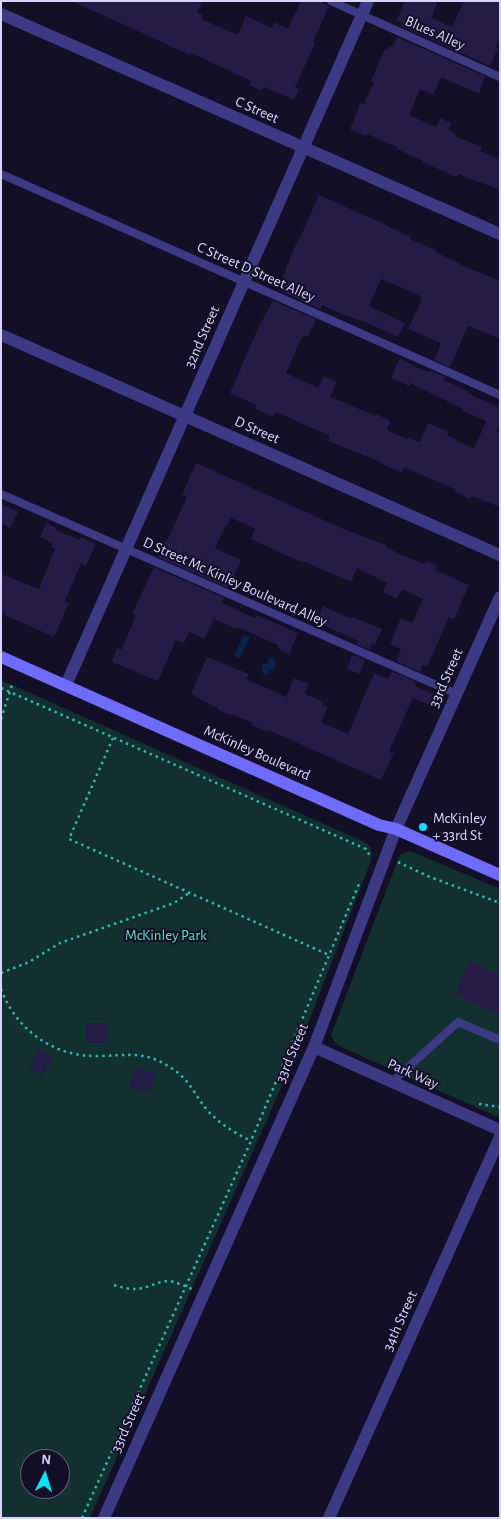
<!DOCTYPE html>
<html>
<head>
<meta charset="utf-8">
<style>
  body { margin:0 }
  #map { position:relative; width:501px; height:1519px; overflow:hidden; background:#130f26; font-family:"Alegreya Sans",sans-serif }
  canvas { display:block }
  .frame { position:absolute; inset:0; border:2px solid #d9d4ff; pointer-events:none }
  .north { position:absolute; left:20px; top:1449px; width:50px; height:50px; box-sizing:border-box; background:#130f26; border:1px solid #625e7d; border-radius:50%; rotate:5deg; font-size:14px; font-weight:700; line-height:20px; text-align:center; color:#d9d4ff }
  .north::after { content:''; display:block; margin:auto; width:18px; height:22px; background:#00e5ff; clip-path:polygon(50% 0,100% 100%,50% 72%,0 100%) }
</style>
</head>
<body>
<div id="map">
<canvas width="501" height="1519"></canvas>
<div class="frame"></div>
<div class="north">N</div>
</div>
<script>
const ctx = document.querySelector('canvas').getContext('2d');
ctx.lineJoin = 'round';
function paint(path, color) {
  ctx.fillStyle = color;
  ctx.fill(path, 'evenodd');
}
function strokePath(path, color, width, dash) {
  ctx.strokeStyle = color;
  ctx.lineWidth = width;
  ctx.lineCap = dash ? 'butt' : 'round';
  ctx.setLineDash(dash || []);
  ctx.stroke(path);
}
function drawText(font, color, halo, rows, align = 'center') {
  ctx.font = font + ' "Alegreya Sans",sans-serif';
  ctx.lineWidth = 4;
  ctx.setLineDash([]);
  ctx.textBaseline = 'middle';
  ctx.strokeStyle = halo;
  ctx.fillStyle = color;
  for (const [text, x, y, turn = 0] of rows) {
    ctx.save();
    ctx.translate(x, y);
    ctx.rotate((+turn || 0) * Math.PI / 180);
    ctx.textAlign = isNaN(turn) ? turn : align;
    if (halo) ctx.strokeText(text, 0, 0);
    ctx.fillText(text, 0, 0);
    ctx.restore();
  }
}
paint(new Path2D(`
  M1,680L362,841L370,846L372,853L371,861L297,1052L90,1518H1ZM30,1459H60V1489H30Z
  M406,852H413L500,889V1118L339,1046L334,1041L331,1035L397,862L400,855Z`), '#12302f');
paint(new Path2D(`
  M244,634L250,637L240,658L234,656Z
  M271,657L274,659L276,667L270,671L267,676L263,674L262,664L267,663L270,658Z`), '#0c2248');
paint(new Path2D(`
  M72,1H202L197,13L203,15L201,19L238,35L246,16L272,28L274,22L288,29L301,1H319L329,6L313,42L315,43L295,88L299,89L294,100L264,87L262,91L250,85L252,81L245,78L191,53L190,55Z
  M405,1H438L431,18L452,27L464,1H500V38L496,47L498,48L490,66L401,26L403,23L397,20Z
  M397,37L485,76L479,94L441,77L433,95L420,89L409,115L436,127L440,118L451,123L448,130L456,134L455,136L482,147L480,151L500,160V190L458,174L457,177L422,162L423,161L397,149V147L367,134L366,136L350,129L361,102L364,104L374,82L371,81L385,49L387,50L389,46L392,47Z
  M319,195L389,226V227L411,237L410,239L436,250L435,252L459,263V264L500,281V339L468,326L450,367L434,360L441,343L408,329L422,299L421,297L412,292L381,279L369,306L405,323L398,337L363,321L346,316L322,305L320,309L278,290L291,256L299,237L300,238Z
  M273,301L316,319L308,337L304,335L302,339H301L286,373L318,388L324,376L337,382L330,397L376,416L377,414L390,421L387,430L407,439L408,437L420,442L428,423L448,432L447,435L474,449L486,421L463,411V409L410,383L409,386L391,378L399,359L428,372L429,370L445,377L444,380L468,391L467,393L500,408V422L496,432L500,433V507L472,496L470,499L455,492L456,490L404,467L402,473L380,463L381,462L328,441L330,436L276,412L274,417L255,409L256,405L230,393L258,328Z
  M196,463L346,530L386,545V547L401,555L425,564L426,561L437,566L435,570L469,585L454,619L449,617L427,667L423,665L420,672L396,661L401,649L390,644L401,618L412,623L423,599L402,589L397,599L383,592L387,583L357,568L351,582L303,561V563L251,539L255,528L231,518L227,526L226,525L215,548L241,560L228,588L158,557L165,541H167L187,497L182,495Z
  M1,504L18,512L10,528L1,523Z
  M46,523L56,528V530L79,540L80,537L96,544L86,566L81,563L65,601L69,603L54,637L5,615V613L1,612V574L39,589L55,549L51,547L53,543L40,537Z
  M154,567L224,598L222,603L255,618L257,615L298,633L289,654L277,648L278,645L237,627L236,629L214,619L204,639L189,632L184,643L176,640L158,681L112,662L117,648L121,650L136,616L132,614Z
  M323,606L351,619L352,617L382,629L375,645L372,644L370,650L357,644L358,641L316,622Z
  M353,654L365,660L359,674L347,669Z
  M207,657L249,674L246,679L286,697L294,678L309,684L305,694L324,702L322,705L328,707L321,722L348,734L374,673L388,679L392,671L416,682L415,686L439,697L435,707L413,698L389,751L394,753L381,780L268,730L267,732L252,725L253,723L232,714L231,715L218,710V708L210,705V704L191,694Z
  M469,961L500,975V1015L455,995Z
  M86,1023H107V1043H86Z
  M38,1050L53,1057L43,1075L29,1068Z
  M136,1068L156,1074L149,1094L129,1087Z`), '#241b47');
strokePath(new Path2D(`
  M1,688L366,849L370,856L369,858
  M1,719L12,685
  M113,738L69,839L329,955
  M398,862L430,877L500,903
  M1,973L29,962L60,943L174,903L189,893
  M1,989C16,1030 54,1057 98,1056C120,1056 140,1051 161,1062C171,1067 181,1074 188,1083C195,1092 200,1102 208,1111C220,1124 235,1133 251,1141
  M479,1104L500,1107
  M114,1285C126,1289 137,1291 149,1286C156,1284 162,1281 169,1281C177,1282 184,1286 192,1289
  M82,1518L251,1141L359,884`), '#2fb8b0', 2.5, [2.5, 4]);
strokePath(new Path2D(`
  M331,1L500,77
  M1,174L500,395
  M1,494L457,694
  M392,1082L458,1022L500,1040`), '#3d3a85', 8);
strokePath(new Path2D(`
  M1,14L500,234
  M1,335L500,555
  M66,685L368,1
  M314,1047L500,1130
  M104,1518L314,1047L396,829L500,597
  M329,1518L500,1137`), '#3d3a85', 12);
strokePath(new Path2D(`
  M1,657L379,825L396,829L500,875`), '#6f6bff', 12);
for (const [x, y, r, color] of [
  [423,827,5,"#00e5ff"]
]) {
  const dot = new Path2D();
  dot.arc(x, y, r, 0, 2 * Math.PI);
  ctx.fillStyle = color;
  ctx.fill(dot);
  strokePath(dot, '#130f26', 2);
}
drawText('15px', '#d9d4ff', '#130f26', [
  ["Blues Alley",435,33,24],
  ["C Street",257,110,24],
  ["C Street D Street Alley",256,272,24],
  ["32nd Street",202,337,-66],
  ["D Street",257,430,24],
  ["D Street Mc Kinley Boulevard Alley",235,582,24],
  ["33rd Street",446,678,-66],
  ["McKinley Boulevard",257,753,24],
  ["33rd Street",292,1053,-67],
  ["Park Way",413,1074,24],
  ["34th Street",400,1321,-66],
  ["33rd Street",128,1423,-66]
]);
drawText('15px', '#d9d4ff', '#130f26', [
  ["McKinley",433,818],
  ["+ 33rd St",433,835]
], 'left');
drawText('15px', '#5fe0c0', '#130f26', [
  ["McKinley Park",166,935]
]);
</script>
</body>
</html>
